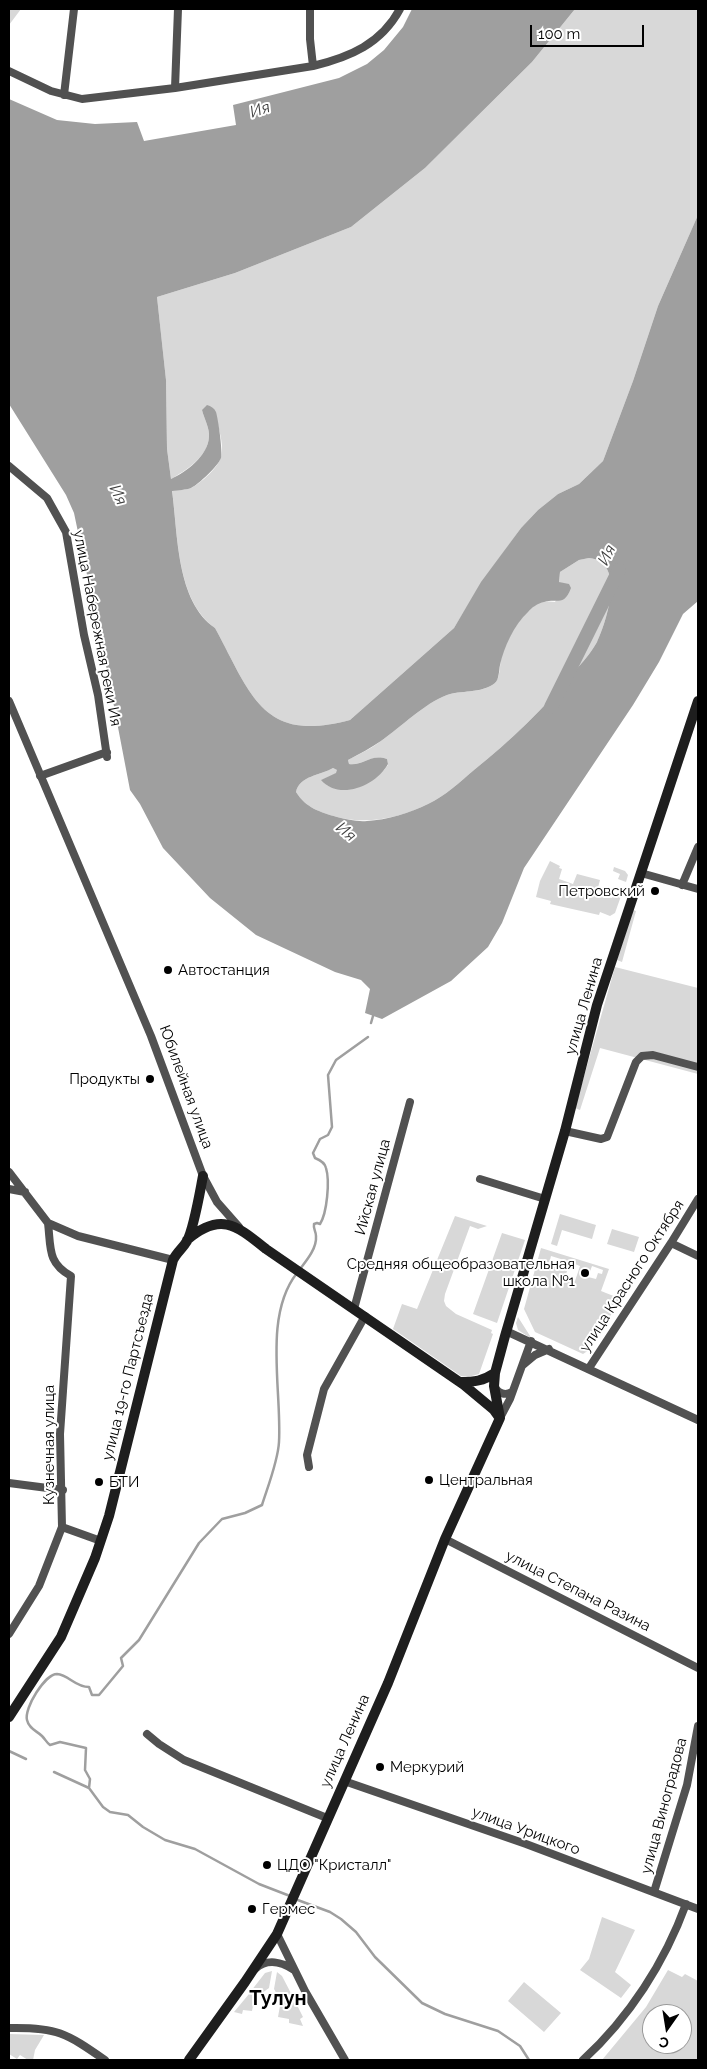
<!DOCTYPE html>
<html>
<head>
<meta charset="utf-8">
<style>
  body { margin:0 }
  #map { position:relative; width:707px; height:2069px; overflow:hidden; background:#fff; font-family:Raleway,sans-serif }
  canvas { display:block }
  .frame { position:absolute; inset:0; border:10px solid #000; pointer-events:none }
  .north { position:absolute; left:642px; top:2004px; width:50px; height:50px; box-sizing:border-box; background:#fff; border:1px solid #999; border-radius:50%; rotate:193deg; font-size:14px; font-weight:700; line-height:20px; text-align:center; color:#000 }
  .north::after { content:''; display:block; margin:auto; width:18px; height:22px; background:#000; clip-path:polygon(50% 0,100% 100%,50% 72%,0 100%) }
  .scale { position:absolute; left:530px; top:25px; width:114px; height:22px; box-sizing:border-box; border:2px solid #000; border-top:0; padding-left:6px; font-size:15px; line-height:18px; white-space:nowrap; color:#000; -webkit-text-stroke:4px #fff; paint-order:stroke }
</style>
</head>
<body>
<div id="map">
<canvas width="707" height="2069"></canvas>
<div class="frame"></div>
<div class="north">С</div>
<div class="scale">100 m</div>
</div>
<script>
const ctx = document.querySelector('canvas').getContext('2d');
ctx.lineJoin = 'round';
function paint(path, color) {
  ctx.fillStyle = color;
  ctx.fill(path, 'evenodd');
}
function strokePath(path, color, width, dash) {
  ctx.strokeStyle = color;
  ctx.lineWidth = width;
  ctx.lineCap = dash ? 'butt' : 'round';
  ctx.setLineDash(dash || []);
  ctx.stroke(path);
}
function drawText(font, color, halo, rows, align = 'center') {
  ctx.font = font + ' Raleway,sans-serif';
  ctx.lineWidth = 4;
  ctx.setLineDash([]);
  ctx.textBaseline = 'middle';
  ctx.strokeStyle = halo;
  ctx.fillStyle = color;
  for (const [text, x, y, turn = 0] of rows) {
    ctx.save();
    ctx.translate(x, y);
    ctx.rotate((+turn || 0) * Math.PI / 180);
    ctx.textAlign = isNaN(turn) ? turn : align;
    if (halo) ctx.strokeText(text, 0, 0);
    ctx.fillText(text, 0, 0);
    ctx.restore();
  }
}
paint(new Path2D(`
  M9,9H21L9,25Z
  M575,9H698V215L658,306L633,381L603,461L579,484L558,494L538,510L521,528L482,582L454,628L350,720C262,744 251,694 215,628C176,600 178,534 172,490C178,490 186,490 191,488C201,483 218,468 221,457C225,444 217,425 215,411L202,410C204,418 210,429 209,437C208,457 185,471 171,479L167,449L166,380L157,297L235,273L351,227L425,168L532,62Z
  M589,558C626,561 607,621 597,642C591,653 582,663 574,672C544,709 510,741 474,770C460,782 445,796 428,804C400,818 367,825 337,817C320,812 306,808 296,792C299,776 321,775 333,768L337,770V773L322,780C338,801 366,780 384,770L388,765L387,759C372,753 362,766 349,764L348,760C359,754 371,749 381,741C401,727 425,703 447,695C461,690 481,694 495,683C500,679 500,664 501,658C506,640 525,605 544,601C547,601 552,602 555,602L564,585L559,582L560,572L579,560Z
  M550,861L560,866L559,868L562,869L559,879L573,884L577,874L600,880L596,895L612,898L614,894L621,896L615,913L610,916L600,912L599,915L550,904L551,901L536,897L540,881Z
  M614,867L625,871L628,875L626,882L618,879L620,874L613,871Z
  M633,910L636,911L622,962L617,960Z
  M615,967L698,988V1074L600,1048L580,1110L575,1108Z
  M560,1214L596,1225L592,1239L562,1230L557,1246L551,1244Z
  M455,1216L487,1226L478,1229L470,1226L445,1294L444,1301L446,1306L456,1314L492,1330L491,1333L493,1334L479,1374L468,1377L461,1376L393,1329L402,1304L417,1309Z
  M612,1229L639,1237L634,1252L607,1244Z
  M502,1233L525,1240L497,1323L473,1314Z
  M541,1248L609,1269L601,1291L621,1299L589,1350L583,1354L535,1332L524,1309ZM551,1256L564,1260L562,1267L549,1264ZM570,1262L580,1266L575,1281L565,1277ZM592,1266L603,1270L602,1274L598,1273L596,1279L588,1277Z
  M518,1317L532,1339L518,1330L516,1323Z
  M602,1917L635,1930L615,1972L631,1985L621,1998L580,1970L589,1959Z
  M668,1970L682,1977L685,1974L698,1981V2060H602L646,2007ZM652,2014H682V2044H652Z
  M272,1971L269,1988L262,1993L251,1991L265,1973Z
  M277,1972L282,1976L294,1999L278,1996L274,1989Z
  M524,1982L561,2013L544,2032L508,2001Z
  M249,1994L255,1995L252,2011L243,2010L242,2014L234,2012Z
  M281,2000L296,2003L303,2017L300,2019L303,2026L289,2023V2019L278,2017Z
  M9,2034L44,2035L35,2050L33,2060H28L20,2055L17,2059L9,2054Z`), '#d8d8d8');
paint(new Path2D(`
  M412,9H575L532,62L425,168L351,227L235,273L157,297L166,380L167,449L171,479C186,472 208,456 209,437C210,429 204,418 202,410L207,405C211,406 214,408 216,412C218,418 223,452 221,458C218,466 199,484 191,488C186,490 178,490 172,491C178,534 176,601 215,628C251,694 262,744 350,720L454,628L481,582L521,528L538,510L558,494L579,484L603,461L633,381L658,306L698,215V601L683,614L659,662L633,705L524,868L502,923L488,947L451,981L382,1019L365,1013L370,989L361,980L335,972L256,935L210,898L163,848L140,804L130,790L108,675L74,513L66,495L9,404V99L57,120L95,124L137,122L144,141L236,125L233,105L339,78L367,64L384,50L403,27ZM589,558C626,561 607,621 597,642C591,653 582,663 574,672C544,709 510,741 474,770C460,782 445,796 428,804C410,813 387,820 367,821C357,822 346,819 337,817C320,812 306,808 296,792C299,776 321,775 333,768L337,770L336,773L321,780C339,801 376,786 388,764L387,759C371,753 363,766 349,764L348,760C359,754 371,748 381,741C401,727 425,703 447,695C460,690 481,694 495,683C499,680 499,670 500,665C504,647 514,625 528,612C531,608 538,603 544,602C557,598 564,607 571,588L569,584L559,582L560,572L579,560Z`), '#9f9f9f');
strokePath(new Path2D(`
  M371,1023L373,1016
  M300,1269C307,1260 317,1248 316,1236C316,1231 313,1229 314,1224L317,1223L320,1224C327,1213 330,1181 326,1168C325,1163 320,1160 315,1158L313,1153L320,1139L328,1135L332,1127L328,1075L336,1060L368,1037
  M9,1751L26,1759
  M54,1772L89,1788
  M290,1896L259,1884L195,1849L165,1840L143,1827L128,1815L110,1812L103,1807L89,1788L90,1779L85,1770L86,1748L60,1742L50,1745C46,1742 46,1740 42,1736C37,1731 29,1729 27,1720C24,1708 45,1674 57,1674C69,1675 75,1687 89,1687L92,1695H99L123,1666L121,1658L139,1640L199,1543L222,1519L245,1513L262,1505C268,1486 278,1461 279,1442C282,1390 263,1316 297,1273
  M295,1899L330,1912L341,1919L356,1932L375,1957L422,2003L445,2014L498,2031L520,2046L529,2060`), '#9f9f9f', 2.5);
strokePath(new Path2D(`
  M551,707L619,570`), '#9f9f9f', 14);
strokePath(new Path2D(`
  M310,9V39L313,66
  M9,71L51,91L82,99L175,88L313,66C350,57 381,44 400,9
  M175,88L178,9
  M64,95L74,9
  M9,466L47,498L66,532L84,635L98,695L107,757
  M9,701L151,1036L203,1176L217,1202L239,1227
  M40,776L107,752
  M641,873L698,889
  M682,885L698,847
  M565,1131L601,1139L607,1137L636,1062L642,1056L653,1055L698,1067
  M9,1172L48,1223L78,1236L173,1260
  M480,1179L545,1199
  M9,1189L25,1192
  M671,1243L698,1256
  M354,1309L410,1102
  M506,1331L698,1420
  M523,1365L535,1355L549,1349
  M589,1368L671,1243L698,1199
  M494,1386C498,1393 505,1396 512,1392
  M500,1418L510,1399L531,1341
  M309,1467L307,1455L324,1389L365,1316
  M9,1483L63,1490
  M62,1527L101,1541
  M445,1539L698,1668
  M9,1634L39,1586L62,1527L60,1434L71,1276C47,1263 51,1247 48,1223
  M147,1734L159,1744L184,1760L327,1818
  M344,1781L526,1844L698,1909
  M654,1892L687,1785L698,1726
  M277,1934L305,1991L345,2060
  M255,1969C267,1958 282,1962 294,1970
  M9,2028C57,2027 66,2033 105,2060
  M583,2060C629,2018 665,1962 686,1904`), '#515151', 8);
strokePath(new Path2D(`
  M187,1240C221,1211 237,1226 266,1249L464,1385L494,1410L499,1417
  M461,1382C474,1382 483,1381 495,1373
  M500,1418L494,1386L495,1373L505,1336L565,1131L597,1005L698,701
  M9,1717L61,1637L95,1558L109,1516L173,1260C177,1252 183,1248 187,1241C194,1228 200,1191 203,1176
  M189,2060L245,1982L277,1934L388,1683L445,1539L500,1418`), '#1e1e1e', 10);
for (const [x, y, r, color] of [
  [655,891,5,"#000"],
  [168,970,5,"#000"],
  [150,1079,5,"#000"],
  [585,1273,5,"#000"],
  [429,1480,5,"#000"],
  [99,1482,5,"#000"],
  [380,1767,5,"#000"],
  [267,1865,5,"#000"],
  [252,1909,5,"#000"]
]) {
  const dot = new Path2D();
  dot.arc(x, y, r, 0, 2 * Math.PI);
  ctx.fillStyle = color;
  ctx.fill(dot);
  strokePath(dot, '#fff', 2);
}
drawText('15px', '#000', '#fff', [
  ["улица Набережная реки Ия",97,628,79],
  ["улица Ленина",584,1006,-74],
  ["Юбилейная улица",186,1087,70],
  ["Ийская улица",373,1187,-75],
  ["улица Красного Октября",632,1276,-57],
  ["улица 19-го Партсъезда",128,1377,-76],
  ["Кузнечная улица",49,1445,-90],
  ["улица Степана Разина",578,1591,27],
  ["улица Ленина",345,1741,-66],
  ["улица Виноградова",664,1806,-75],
  ["улица Урицкого",526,1831,20]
]);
drawText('15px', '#000', '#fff', [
  ["Петровский",645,891,"right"],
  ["Автостанция",178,970],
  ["Продукты",140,1079,"right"],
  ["Средняя общеобразовательная",575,1264,"right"],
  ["школа №1",575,1281,"right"],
  ["Центральная",439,1480],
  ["БТИ",109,1482],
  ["Меркурий",390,1767],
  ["ЦДО \"Кристалл\"",277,1865],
  ["Гермес",262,1909]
], 'left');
drawText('italic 16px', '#404040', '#fff', [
  ["Ия",260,110,-19],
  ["Ия",118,495,64],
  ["Ия",607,555,-64],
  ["Ия",346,832,39]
]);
drawText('bold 20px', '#000', '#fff', [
  ["Тулун",278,1999]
]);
</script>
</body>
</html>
